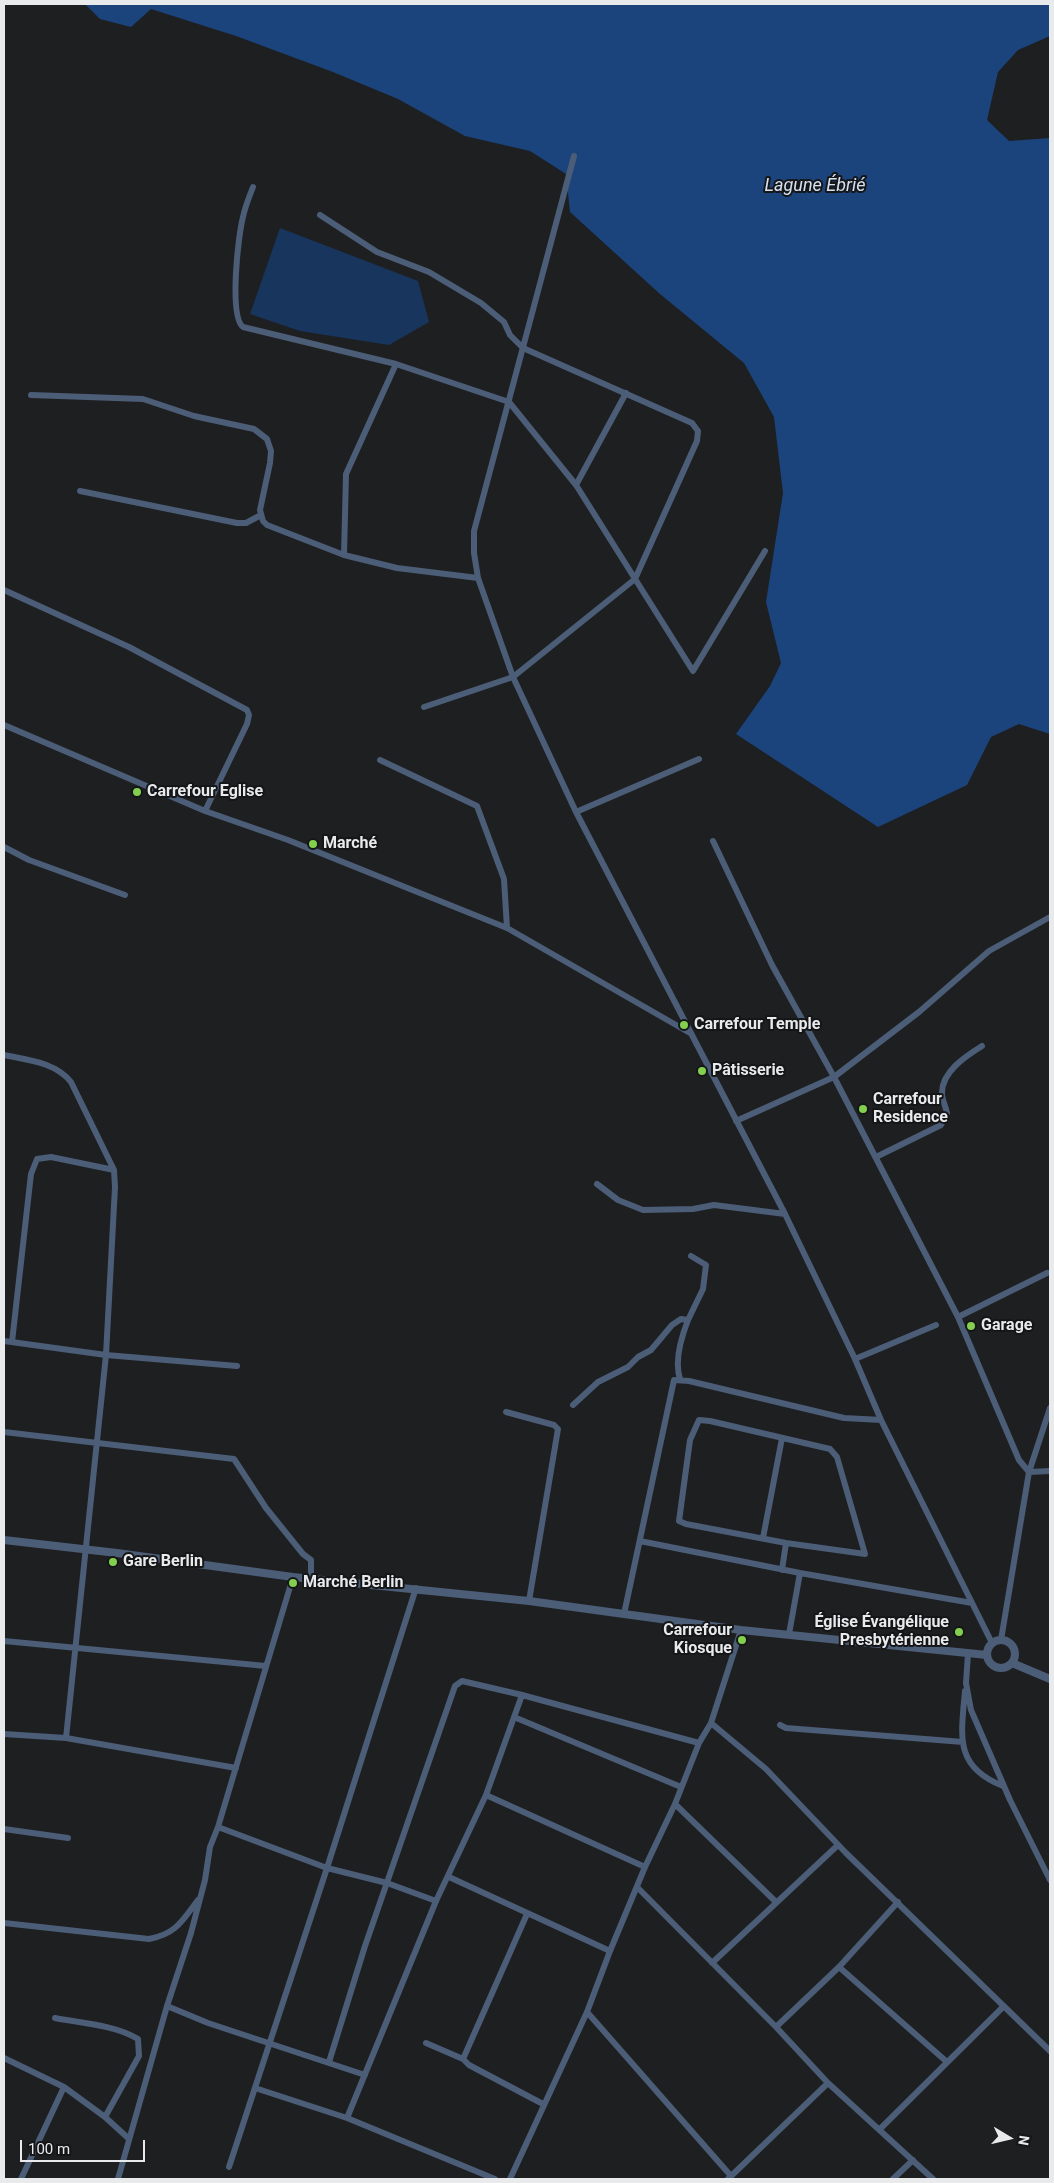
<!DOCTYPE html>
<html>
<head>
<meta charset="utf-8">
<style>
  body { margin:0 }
  #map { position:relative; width:1054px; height:2183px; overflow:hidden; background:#1e1f21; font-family:Roboto,sans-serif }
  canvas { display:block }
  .frame { position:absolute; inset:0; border:5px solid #e9eaec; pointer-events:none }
  .north { position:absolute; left:984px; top:2113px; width:50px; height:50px; -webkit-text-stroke:4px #151618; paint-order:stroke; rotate:99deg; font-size:14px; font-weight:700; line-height:20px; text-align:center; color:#e9eaec }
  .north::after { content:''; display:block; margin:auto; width:18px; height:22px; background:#e9eaec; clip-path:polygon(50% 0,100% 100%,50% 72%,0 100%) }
  .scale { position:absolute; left:20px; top:2140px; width:125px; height:22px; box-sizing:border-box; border:2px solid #e9eaec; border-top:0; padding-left:6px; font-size:15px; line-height:18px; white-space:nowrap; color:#e9eaec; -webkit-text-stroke:4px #151618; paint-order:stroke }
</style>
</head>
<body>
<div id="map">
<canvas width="1054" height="2183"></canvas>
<div class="frame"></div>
<div class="north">N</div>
<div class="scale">100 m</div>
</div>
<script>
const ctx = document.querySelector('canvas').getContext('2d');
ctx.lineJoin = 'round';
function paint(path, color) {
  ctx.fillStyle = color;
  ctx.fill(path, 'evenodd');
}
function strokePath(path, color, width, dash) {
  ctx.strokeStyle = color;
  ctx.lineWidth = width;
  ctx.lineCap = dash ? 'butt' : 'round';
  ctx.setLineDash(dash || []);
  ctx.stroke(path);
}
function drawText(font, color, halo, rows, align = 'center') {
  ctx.font = font + ' Roboto,sans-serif';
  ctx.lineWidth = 4;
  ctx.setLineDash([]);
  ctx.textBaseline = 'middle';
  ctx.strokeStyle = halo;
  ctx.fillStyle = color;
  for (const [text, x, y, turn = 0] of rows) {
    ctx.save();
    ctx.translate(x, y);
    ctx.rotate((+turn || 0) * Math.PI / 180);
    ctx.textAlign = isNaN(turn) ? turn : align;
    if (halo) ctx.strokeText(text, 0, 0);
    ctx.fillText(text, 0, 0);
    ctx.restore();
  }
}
paint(new Path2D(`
  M280,228L418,281L429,322L389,345L300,331L250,314Z`), '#18355e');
paint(new Path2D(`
  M85,4H1050V36L1018,50L998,72L987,120L1009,141L1050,138V734L1019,724L991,737L967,785L878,827L736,734L770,686L781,663L766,602L783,493L774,417L744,363L660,294L570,212L566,174L530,151L465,136L398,99L333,72L236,36L151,9L131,27L100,19Z`), '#1b447d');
strokePath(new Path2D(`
  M574,156L474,531V553L478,578L513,677L576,812L785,1214L855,1359L881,1420L992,1643
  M253,187C249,197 245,207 243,217C238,236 229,316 243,327L396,364L509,402L576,485L693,671L765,551
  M320,215L377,252L429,272L481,303L504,322L510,335L523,348L692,423L698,431L697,441L635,579L513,677L424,707
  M31,395L143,399L194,416L254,429L267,439L271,451L270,463L260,510L263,521L267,525L344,555L397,568L478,578
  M576,485L626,393
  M80,491L237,523H246L261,515
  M344,555L346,474L396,364
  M4,590L129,647L247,710L249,715L247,724L205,811
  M4,725L205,811L288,840L507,928L690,1033
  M380,760L477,806L504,879L507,928
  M576,812L699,759
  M713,841L772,965L834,1077L958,1317L1019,1460L1029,1472
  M4,847L29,860L125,895
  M4,1055C27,1060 55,1062 71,1082L114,1170L115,1187L106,1355L66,1738
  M736,1121L834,1077L919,1012L989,951L1050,917
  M876,1157L941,1125L947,1113C946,1107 942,1100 942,1094C941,1072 966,1056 982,1046
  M597,1184L618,1200L643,1210L693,1209L714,1205L785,1214
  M958,1317L1047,1273
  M688,1320L703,1289L706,1265L691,1256
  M4,1341L106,1355L237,1366
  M12,1342L31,1174L37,1159L51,1157L114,1170
  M855,1359L936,1325
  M573,1405L598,1382L628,1367L638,1357L651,1350L672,1325L681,1319L688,1320C681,1338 674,1361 680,1379
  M506,1412L554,1425L558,1429L529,1601
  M4,1432L234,1459L266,1508L303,1554L311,1560V1579
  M1029,1472L1050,1471
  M763,1538L782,1438
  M640,1541L800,1573L972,1603
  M782,1570L786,1543L865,1554L837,1457L830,1449L710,1421L699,1420L690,1440L679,1521L686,1524L786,1543
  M624,1614L674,1380L689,1381L844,1418L881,1420
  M789,1634L800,1573
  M1001,1640L1029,1472L1050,1408
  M4,1641L266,1666
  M968,1654L966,1683L971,1710L1010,1800L1050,1880
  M965,1691C961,1736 954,1767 1003,1786
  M514,1717L681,1787
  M711,1723L766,1769L846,1853L1050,2051
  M780,1725L786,1728L963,1742
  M4,1734L66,1738L236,1768
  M486,1795L645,1867
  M675,1804L776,1902
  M218,1827L327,1868L387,1883L436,1901
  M4,1829L68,1838
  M449,1877L610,1951
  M638,1888L776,2027L828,2083L933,2179
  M527,1914L463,2059L469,2065L543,2104
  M4,1923L149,1939C176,1934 182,1921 198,1900
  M712,1963L838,1845
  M839,1967L947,2062
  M167,2006L208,2023L365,2075
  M587,2012L731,2176
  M55,2018C81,2023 115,2025 138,2039L139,2056L105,2117
  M776,2027L839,1967L898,1902
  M426,2043L463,2059
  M4,2058L64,2087L105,2117L128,2138
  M329,2062L365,1946L455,1686L462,1681L522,1695
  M255,2088L347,2118L495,2179
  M347,2118L436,1901L486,1795L522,1695L699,1743
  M880,2129L1003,2007
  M229,2167L327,1868L416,1588
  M21,2179L64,2087
  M118,2179L167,2006L191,1933L205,1880L210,1847L218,1827L293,1577
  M510,2179L587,2012L610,1951L645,1867L675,1804L699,1743L711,1723L741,1630
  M728,2179L828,2083
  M893,2179L913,2160`), '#4b5d77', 6);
strokePath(new Path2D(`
  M4,1540L117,1553L293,1577L529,1601L741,1630L987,1655
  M987 1654a14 14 0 1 1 28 0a14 14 0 1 1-28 0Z
  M1012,1663L1050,1679`), '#4b5d77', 8);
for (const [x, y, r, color] of [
  [137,792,5,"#83d04e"],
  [313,844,5,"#83d04e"],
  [684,1025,5,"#83d04e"],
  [702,1071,5,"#83d04e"],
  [863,1109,5,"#83d04e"],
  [971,1326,5,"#83d04e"],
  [113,1562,5,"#83d04e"],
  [293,1583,5,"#83d04e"],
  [959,1632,5,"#83d04e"],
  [742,1640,5,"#83d04e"]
]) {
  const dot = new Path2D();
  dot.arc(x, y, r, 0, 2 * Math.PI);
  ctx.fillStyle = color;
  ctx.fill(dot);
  strokePath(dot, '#151618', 2);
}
drawText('bold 16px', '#e9eaec', '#151618', [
  ["Carrefour Eglise",147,792],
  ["Marché",323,844],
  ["Carrefour Temple",694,1025],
  ["Pâtisserie",712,1071],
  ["Carrefour",873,1100],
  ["Residence",873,1118],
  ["Garage",981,1326],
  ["Gare Berlin",123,1562],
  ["Marché Berlin",303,1583],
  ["Église Évangélique",949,1623,"right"],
  ["Presbytérienne",949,1641,"right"],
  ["Carrefour",732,1631,"right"],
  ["Kiosque",732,1649,"right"]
], 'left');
drawText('italic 18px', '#d5e1f3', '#151618', [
  ["Lagune Ébrié",815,186]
]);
</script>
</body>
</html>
